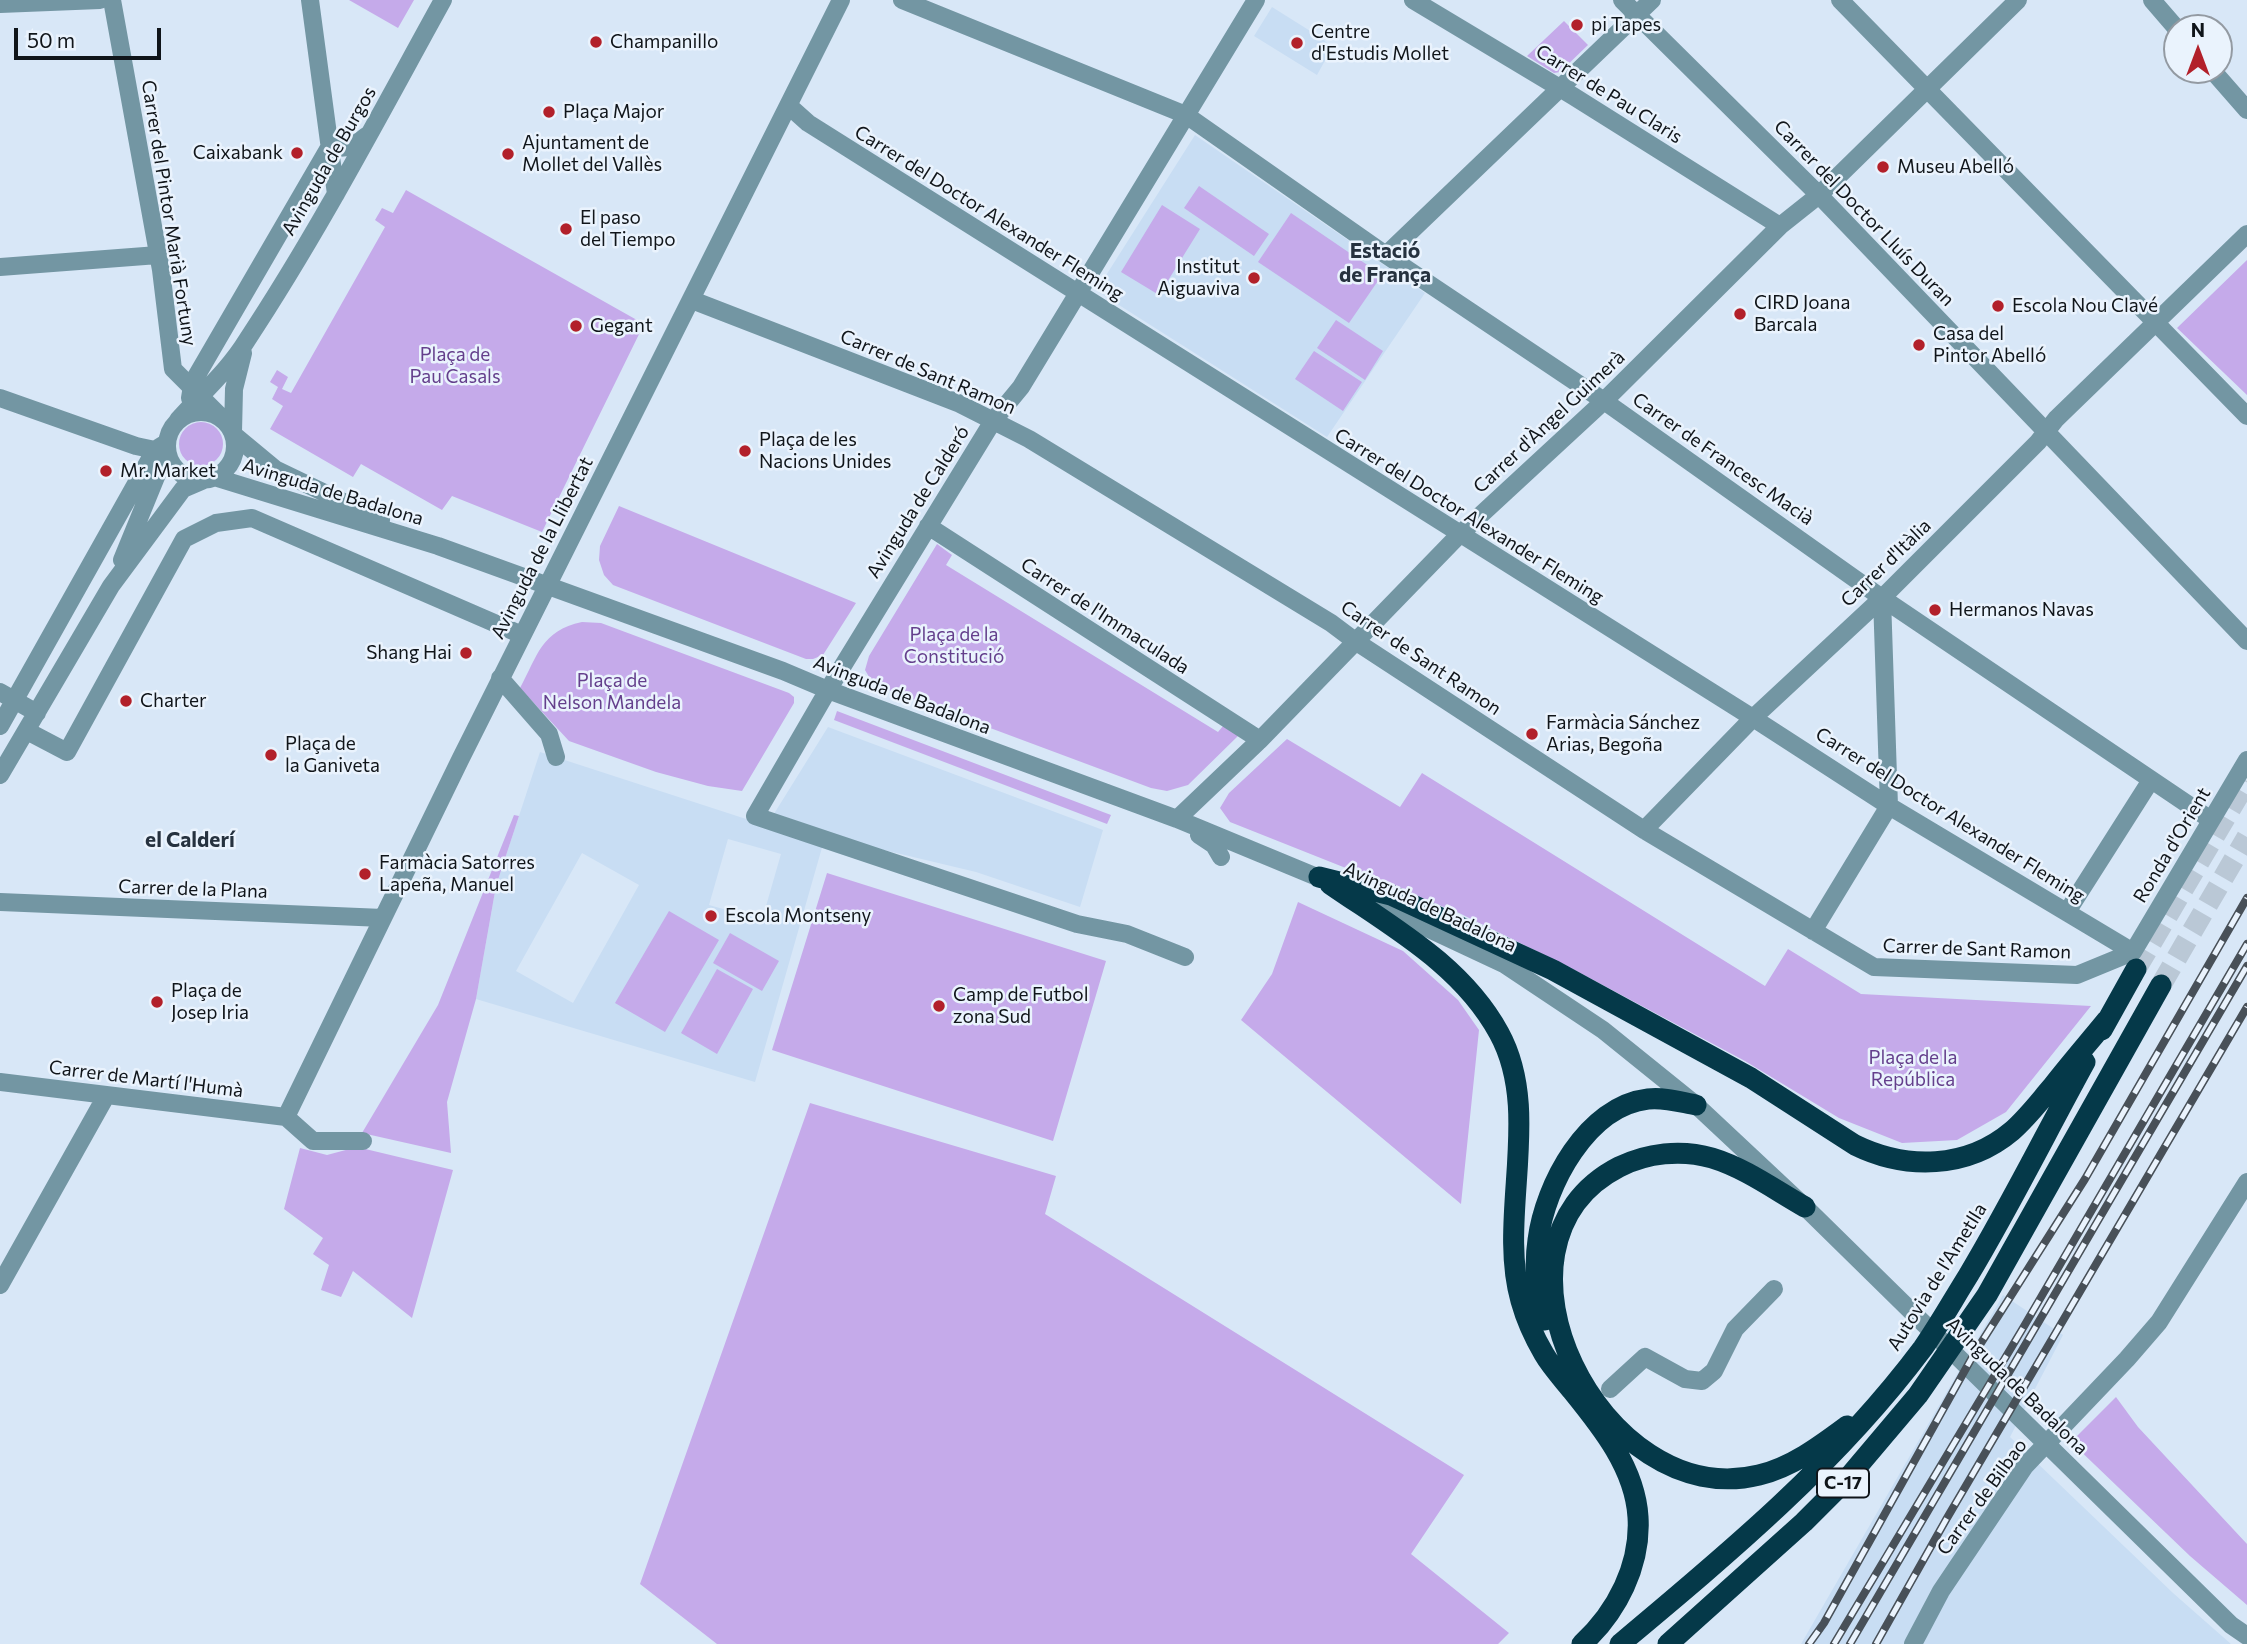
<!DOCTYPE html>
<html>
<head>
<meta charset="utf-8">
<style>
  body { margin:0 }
  #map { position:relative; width:2247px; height:1644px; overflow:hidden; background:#d8e7f7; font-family:Commissioner,sans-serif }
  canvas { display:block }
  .north { position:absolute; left:2163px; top:14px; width:70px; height:70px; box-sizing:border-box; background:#eaf3fd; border:2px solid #939aa2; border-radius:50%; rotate:0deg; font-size:19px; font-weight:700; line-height:28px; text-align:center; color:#10151a }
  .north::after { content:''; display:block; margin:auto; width:24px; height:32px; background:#b2202a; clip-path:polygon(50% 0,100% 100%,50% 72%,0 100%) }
  .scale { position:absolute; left:14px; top:28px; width:147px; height:32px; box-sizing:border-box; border:4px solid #10151a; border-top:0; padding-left:9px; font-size:21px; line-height:24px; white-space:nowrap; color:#10151a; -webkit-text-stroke:5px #eaf3fd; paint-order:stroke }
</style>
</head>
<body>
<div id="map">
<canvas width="2247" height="1644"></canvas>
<div class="north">N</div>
<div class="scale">50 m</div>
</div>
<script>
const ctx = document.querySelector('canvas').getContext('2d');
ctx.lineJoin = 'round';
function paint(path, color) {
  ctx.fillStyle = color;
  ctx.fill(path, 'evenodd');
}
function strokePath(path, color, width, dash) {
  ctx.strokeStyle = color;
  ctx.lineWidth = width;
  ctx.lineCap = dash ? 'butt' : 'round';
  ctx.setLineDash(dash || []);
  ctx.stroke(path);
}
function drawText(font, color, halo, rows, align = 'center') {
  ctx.font = font + ' Commissioner,sans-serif';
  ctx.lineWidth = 5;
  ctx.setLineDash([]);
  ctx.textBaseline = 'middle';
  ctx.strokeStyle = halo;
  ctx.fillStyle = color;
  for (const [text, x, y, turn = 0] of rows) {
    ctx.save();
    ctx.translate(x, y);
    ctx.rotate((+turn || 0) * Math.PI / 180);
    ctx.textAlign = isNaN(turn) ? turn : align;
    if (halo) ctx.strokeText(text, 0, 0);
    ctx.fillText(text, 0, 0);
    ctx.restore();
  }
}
paint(new Path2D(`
  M1272,7L1323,39L1332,48L1317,75L1254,36Z
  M1195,135L1425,293L1327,437L1100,293L1098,288Z
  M828,727L1103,830L1080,907L976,872L842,840L772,817Z
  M540,752L823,844L755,1082L476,999L496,886ZM728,839L781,854L762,920L709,905ZM582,853L639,885L573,1003L516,971Z
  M2003,1295L2063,1335L2010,1437L2173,1593L2231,1644H1801Z`), '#c8ddf3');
paint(new Path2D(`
  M349,0H414L398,28Z
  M1564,21L1588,45L1560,72L1554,73L1527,56Z
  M1199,186L1269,234L1254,256L1184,208Z
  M406,190L644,324L542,532L452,496L442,510L361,464L353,477L270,429L283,406L272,399L278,387L270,382L277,370L288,377L282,389L291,393L385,227L375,220L382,208L393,213Z
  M1162,205L1200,229L1159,295L1121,272Z
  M1291,213L1382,275L1349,323L1258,262Z
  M2247,260V395L2177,328Z
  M1336,320L1383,351L1365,380L1317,348Z
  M1314,351L1362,382L1343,411L1295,379Z
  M179 444a22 22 0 1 1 44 0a22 22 0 1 1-44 0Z
  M619,506L856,603L823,655L813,659H806L613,585L604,575L599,560L600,546Z
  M937,544L952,555L946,565L1218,732L1223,726L1239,735L1188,785L1167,791L1151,788L883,688L872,682L865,670L869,656Z
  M582,622L601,623L789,693L794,697V703L742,791L708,786L656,772L569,741L520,688C538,655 541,631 582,622Z
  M837,711L1103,812L1111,815L1107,824L834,720Z
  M1287,739L1400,807L1422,773L1765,986L1788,949L1861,994L2091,1006L2006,1112L1957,1140L1902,1143L1839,1118L1745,1061L1569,967L1459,913L1230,822L1220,808L1229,793Z
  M514,815L519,816L496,886L476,999L447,1102L451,1153L362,1133L438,1005Z
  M827,873L1106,961L1053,1141L772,1050Z
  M1298,902L1403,951L1458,1000L1479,1030L1461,1204L1241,1020L1272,974Z
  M669,911L719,940L665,1032L615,1003Z
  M730,933L779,961L762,991L713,963Z
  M717,969L753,989L717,1054L681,1033Z
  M810,1103L1056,1176L1045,1214L1464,1475L1411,1554L1509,1633L1498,1644H717L640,1584Z
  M357,1147L453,1170L412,1318L353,1271L341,1297L321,1290L329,1265L313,1254L323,1238L284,1209L300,1148L327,1155Z
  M2116,1397L2138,1427L2247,1544V1605L2190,1556L2071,1442Z`), '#c5aaea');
strokePath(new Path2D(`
  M2136,969L2247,781
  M2161,985L2247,837`), '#bac8d6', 21, [21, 10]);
strokePath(new Path2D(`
  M112,0L161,270L173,369L219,415
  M310,0L336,194
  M902,0L1186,115L1386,255L1604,401L1882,598L2211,820
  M1413,0L1573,96L1780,226
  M1622,0L1819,195L2247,641
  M1840,0L2247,416
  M2152,0L2177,29
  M0,4L100,0
  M2212,70L2247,110
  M789,106L808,123L1753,718L1889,806L2133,952
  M1386,255L1652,0
  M0,267L158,255
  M692,300L958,403L1029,439L1331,623L1355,641L1644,830L1874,967L2077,975L2133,952
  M0,398L136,446L155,450L163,445
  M190,398L192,386L197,375L330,146C345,150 353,147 366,136
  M167 446a34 34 0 1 1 68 0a34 34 0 1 1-68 0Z
  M178,420C201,394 228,371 247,340C319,231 380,114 443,0
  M233,432L234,389L243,353
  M234,435L275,469L381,520
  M214,477L438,546L783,671L828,690L1177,819L1329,882
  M928,526L1260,740
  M122,560L167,450
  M500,678L549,734L556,757
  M0,692L37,713
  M0,726L155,450
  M27,731L67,752L184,539L216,523L252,518L522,635
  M0,775L111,586L183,489L204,480
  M1177,819L1260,740L1459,535L1604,401L1780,226L1819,195L2018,0
  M1644,830L1753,718L1882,598L2038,442L2056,419L2247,234
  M1199,835L1214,845L1221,857
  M1361,897L1504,964L1603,1030L1696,1105L1805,1207L2231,1625L2247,1636
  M0,902L383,918
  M2067,912L2151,780
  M1813,931L1889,806L1882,598
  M2133,952L2247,760
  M1185,957L1127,934L1077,924L755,816L828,690L993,421L1021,387L1256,0
  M0,1082L286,1117
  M286,1117L460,760L841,0
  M286,1117L313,1141H363
  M0,1285L106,1096
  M1610,1389L1645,1357L1685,1379L1702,1381L1714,1371L1735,1329L1774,1289
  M1913,1644L1941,1591L2025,1466L2127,1359L2159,1322L2247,1182`), '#7396a3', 18);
strokePath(new Path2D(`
  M1319,877L1391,895L1553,970L1751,1078L1855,1145C1906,1170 1967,1169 2012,1131C2027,1118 2039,1102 2052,1087C2070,1064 2089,1042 2107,1020
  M1330,884C1392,927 1462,965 1499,1033C1543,1113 1497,1216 1521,1301C1526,1319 1534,1337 1544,1354C1551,1366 1561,1377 1570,1388C1600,1425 1635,1467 1638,1517C1641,1565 1617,1612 1582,1644
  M2102,1030L2136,969
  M1805,1207C1775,1190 1745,1168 1712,1158C1681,1149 1647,1153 1619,1167C1467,1245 1602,1514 1759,1475C1792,1467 1820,1446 1847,1426
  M1545,1320C1537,1294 1534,1267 1538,1240C1545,1185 1587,1106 1648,1099C1664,1097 1680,1102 1696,1105
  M1620,1644C1729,1553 1837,1463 1923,1348C1939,1325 1953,1300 1968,1276C2010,1206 2046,1133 2085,1062
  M1668,1644L1804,1522L1847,1479L1918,1395L1987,1295L2161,985`), '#053949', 21);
const rail = new Path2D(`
  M1809,1644L1824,1623L1974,1354L2085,1179L2247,898
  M1834,1644L2023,1328L2247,944
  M1850,1644L2247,966
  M1876,1644L1947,1518L2247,1007`);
strokePath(rail, '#485058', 8);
strokePath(rail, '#eaf3fd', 5, [16]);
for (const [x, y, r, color] of [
  [1577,25,7,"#b2202a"],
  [596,42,7,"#b2202a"],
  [1297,43,7,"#b2202a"],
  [549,112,7,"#b2202a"],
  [297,153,7,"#b2202a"],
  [508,154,7,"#b2202a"],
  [1883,167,7,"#b2202a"],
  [566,229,7,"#b2202a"],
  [1254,278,7,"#b2202a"],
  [1998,306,7,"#b2202a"],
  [1740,314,7,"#b2202a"],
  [576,326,7,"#b2202a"],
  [1919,345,7,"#b2202a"],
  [745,451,7,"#b2202a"],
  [106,471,7,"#b2202a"],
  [1935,610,7,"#b2202a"],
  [466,653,7,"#b2202a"],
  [126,701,7,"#b2202a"],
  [1532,734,7,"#b2202a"],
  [271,755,7,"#b2202a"],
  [365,874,7,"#b2202a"],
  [711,916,7,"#b2202a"],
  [157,1002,7,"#b2202a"],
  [939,1006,7,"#b2202a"]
]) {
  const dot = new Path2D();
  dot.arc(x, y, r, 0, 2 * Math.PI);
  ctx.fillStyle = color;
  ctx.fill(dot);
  strokePath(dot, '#eaf3fd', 2.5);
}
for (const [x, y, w] of [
  [1843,1483,52]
]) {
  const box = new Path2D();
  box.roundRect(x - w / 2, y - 14.5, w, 29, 5);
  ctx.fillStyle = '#eaf3fd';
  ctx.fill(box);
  strokePath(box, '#10151a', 2);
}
drawText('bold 18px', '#10151a', null, [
  ["C-17",1843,1483]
]);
drawText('19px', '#10151a', '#eaf3fd', [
  ["pi Tapes",1591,25],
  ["Centre",1311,32],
  ["d'Estudis Mollet",1311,54],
  ["Champanillo",610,42],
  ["Plaça Major",563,112],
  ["Ajuntament de",522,143],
  ["Mollet del Vallès",522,165],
  ["Caixabank",283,153,"right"],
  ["Museu Abelló",1897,167],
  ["El paso",580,218],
  ["del Tiempo",580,240],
  ["Institut",1240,267,"right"],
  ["Aiguaviva",1240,289,"right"],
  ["CIRD Joana",1754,303],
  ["Barcala",1754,325],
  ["Escola Nou Clavé",2012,306],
  ["Gegant",590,326],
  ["Casa del",1933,334],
  ["Pintor Abelló",1933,356],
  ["Plaça de les",759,440],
  ["Nacions Unides",759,462],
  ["Mr. Market",120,471],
  ["Hermanos Navas",1949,610],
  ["Shang Hai",452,653,"right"],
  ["Charter",140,701],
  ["Farmàcia Sánchez",1546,723],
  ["Arias, Begoña",1546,745],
  ["Plaça de",285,744],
  ["la Ganiveta",285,766],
  ["Farmàcia Satorres",379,863],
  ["Lapeña, Manuel",379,885],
  ["Escola Montseny",725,916],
  ["Plaça de",171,991],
  ["Josep Iria",171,1013],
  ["Camp de Futbol",953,995],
  ["zona Sud",953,1017]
], 'left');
drawText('19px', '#10151a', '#eaf3fd', [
  ["Carrer de Pau Claris",1609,94,32],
  ["Avinguda de Burgos",329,161,-60],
  ["Carrer del Pintor Marià Fortuny",169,213,81],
  ["Carrer del Doctor Alexander Fleming",989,213,32],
  ["Carrer del Doctor Lluís Duran",1864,213,46],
  ["Carrer de Sant Ramon",928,372,23],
  ["Carrer d'Àngel Guimerà",1549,422,-43],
  ["Carrer de Francesc Macià",1723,459,35],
  ["Avinguda de Badalona",333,492,17],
  ["Avinguda de Calderó",918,502,-58],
  ["Carrer del Doctor Alexander Fleming",1469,516,32],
  ["Avinguda de la Llibertat",542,548,-63],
  ["Carrer d'Itàlia",1886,563,-44],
  ["Carrer de l'Immaculada",1105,616,33],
  ["Carrer de Sant Ramon",1421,658,34],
  ["Avinguda de Badalona",902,695,21],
  ["Carrer del Doctor Alexander Fleming",1950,815,32],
  ["Ronda d'Orient",2172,845,-59],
  ["Carrer de la Plana",193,889,2],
  ["Avinguda de Badalona",1430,907,25],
  ["Carrer de Sant Ramon",1977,949,2],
  ["Carrer de Martí l'Humà",146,1079,7],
  ["Autovia de l'Ametlla",1937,1277,-58],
  ["Avinguda de Badalona",2017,1386,44],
  ["Carrer de Bilbao",1982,1497,-54]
]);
drawText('19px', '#643f8c', '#eaf3fd', [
  ["Plaça de",455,355],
  ["Pau Casals",455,377],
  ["Plaça de la",954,635],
  ["Constitució",954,657],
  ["Plaça de",612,681],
  ["Nelson Mandela",612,703],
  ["Plaça de la",1913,1058],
  ["República",1913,1080]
]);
drawText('bold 21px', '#26323f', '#eaf3fd', [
  ["Estació",1385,251],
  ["de França",1385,275],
  ["el Calderí",190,840]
]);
</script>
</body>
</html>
